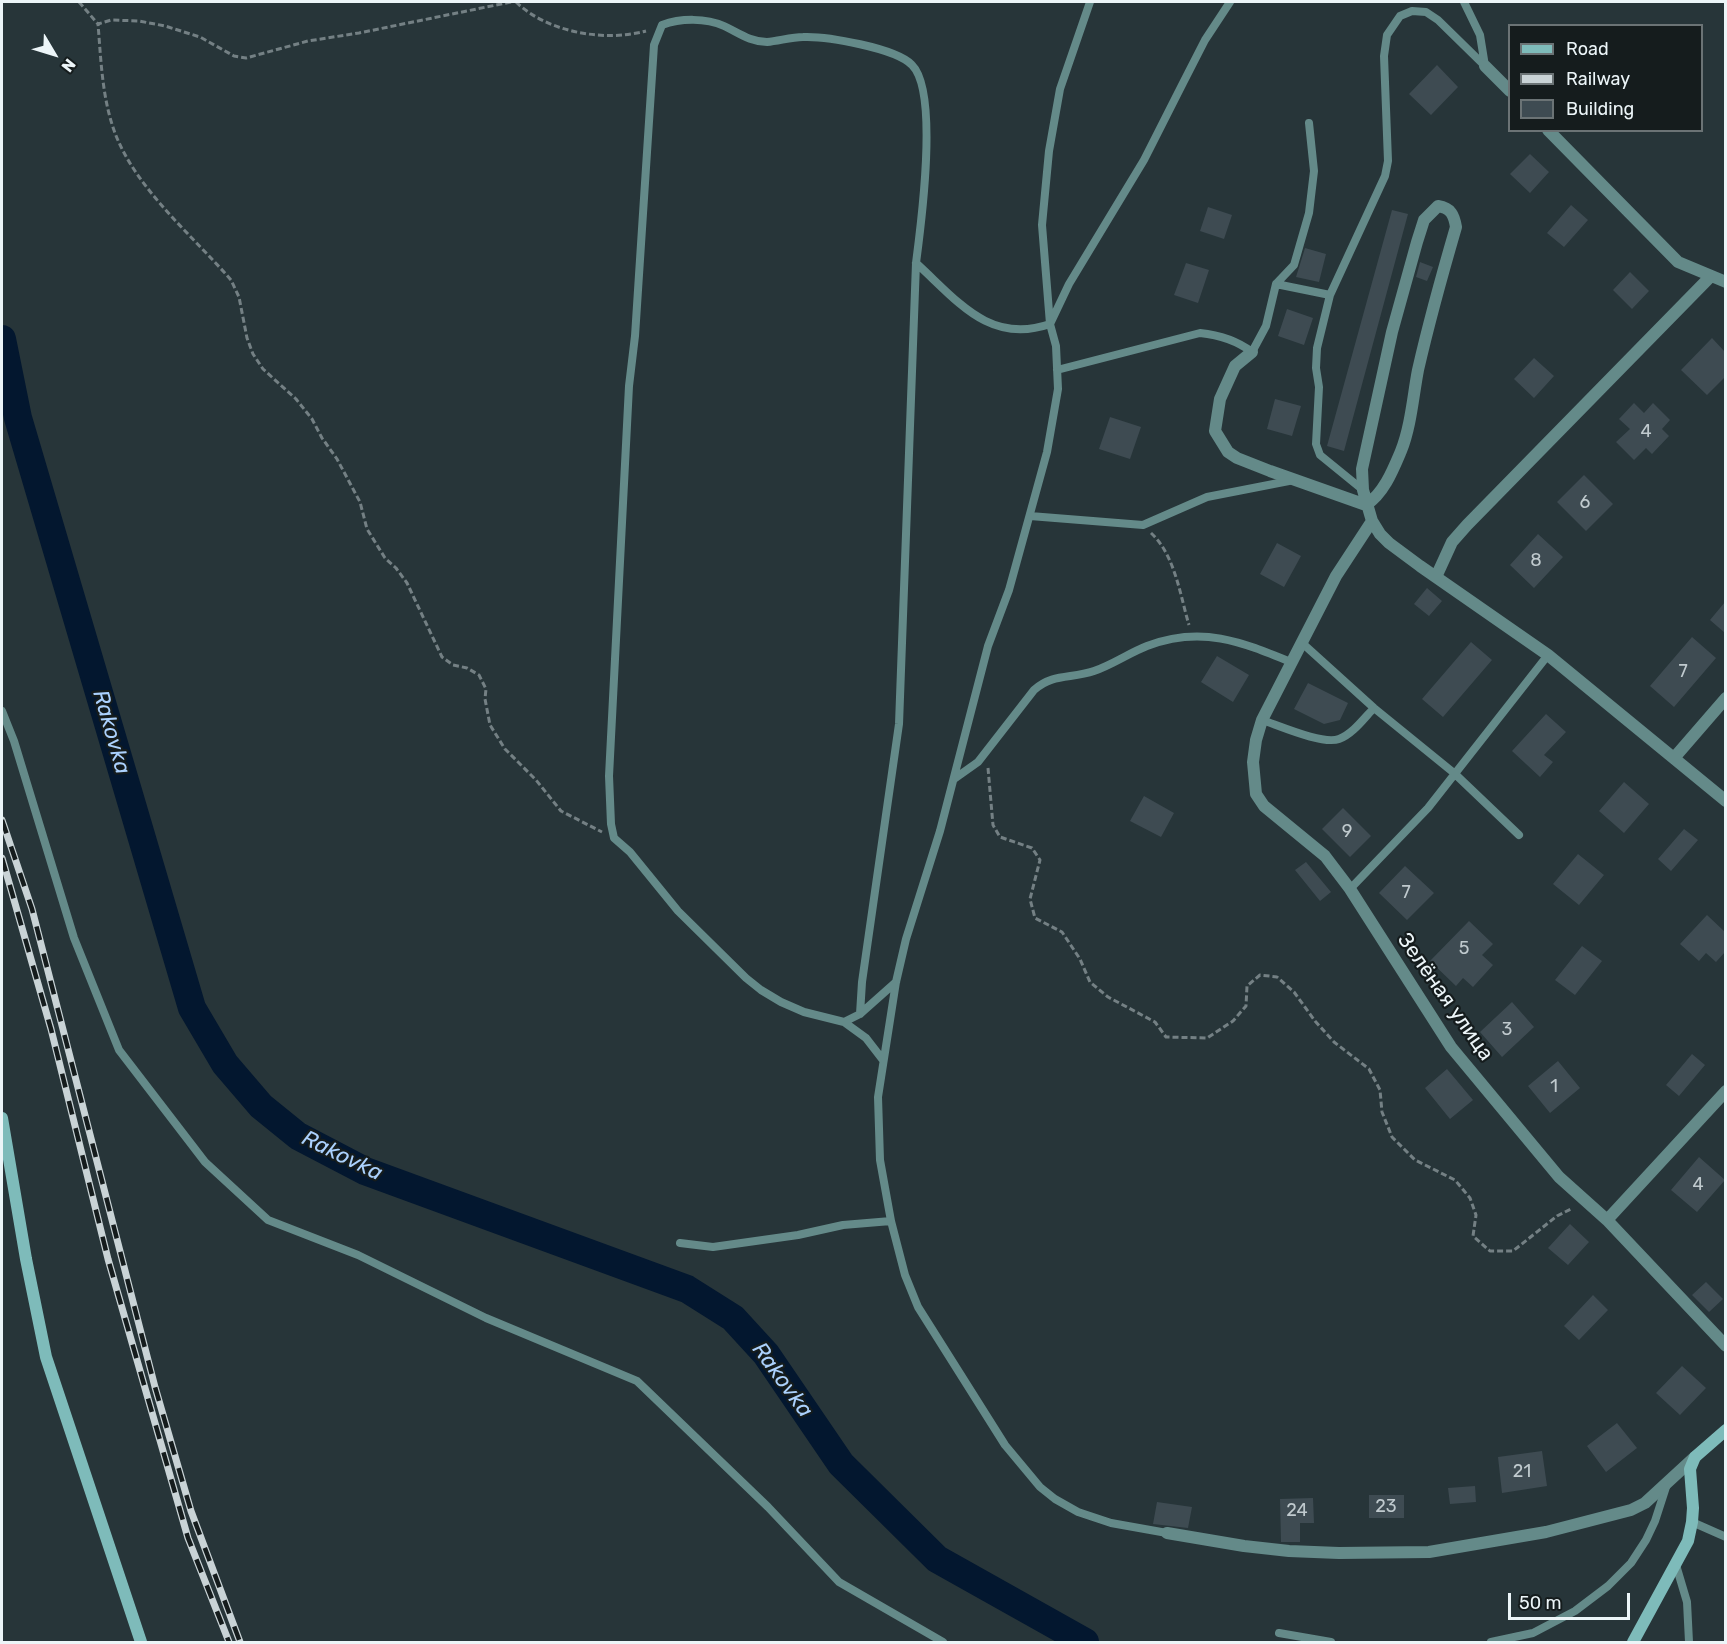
<!DOCTYPE html>
<html>
<head>
<meta charset="utf-8">
<style>
  body { margin:0 }
  #map { position:relative; width:1727px; height:1644px; overflow:hidden; background:#273539; font-family:Rubik,sans-serif }
  canvas { display:block }
  .frame { position:absolute; inset:0; border:3px solid #ecf5f8; pointer-events:none }
  .legend { position:absolute; left:1508px; top:24px; width:195px; height:108px; box-sizing:border-box; background:#151c1d; border:2px solid #6b7375; margin:0; padding:8px 10px; list-style:none; font-size:18px; color:#ecf5f8 }
  .legend li { display:flex; align-items:center; gap:12px; height:30px }
  .legend b { width:30px; border:2px solid #6b7375 }
  .north { position:absolute; left:24px; top:24px; width:60px; height:60px; -webkit-text-stroke:4px #151c1d; paint-order:stroke; rotate:128deg; font-size:16px; font-weight:700; line-height:24px; text-align:center; color:#ecf5f8 }
  .north::after { content:''; display:block; margin:auto; width:21px; height:27px; background:#ecf5f8; clip-path:polygon(50% 0,100% 100%,50% 72%,0 100%) }
  .scale { position:absolute; left:1508px; top:1593px; width:122px; height:27px; box-sizing:border-box; border:3px solid #ecf5f8; border-top:0; padding-left:8px; font-size:18px; line-height:21px; white-space:nowrap; color:#ecf5f8; -webkit-text-stroke:4px #151c1d; paint-order:stroke }
</style>
</head>
<body>
<div id="map">
<canvas width="1727" height="1644"></canvas>
<div class="frame"></div>
<ul class="legend">
<li><b style="height:8px;background:#7ebbba"></b>Road</li>
<li><b style="height:8px;background:#c9d3d6"></b>Railway</li>
<li><b style="height:16px;background:#3e4b52"></b>Building</li>
</ul>
<div class="north">N</div>
<div class="scale">50 m</div>
</div>
<script>
const ctx = document.querySelector('canvas').getContext('2d');
ctx.lineJoin = 'round';
function strokePath(path, color, width, dash) {
  ctx.strokeStyle = color;
  ctx.lineWidth = width;
  ctx.lineCap = dash ? 'butt' : 'round';
  ctx.setLineDash(dash || []);
  ctx.stroke(path);
}
function paint(path, color) {
  ctx.fillStyle = color;
  ctx.fill(path, 'evenodd');
}
function drawText(font, color, halo, rows, align = 'center') {
  ctx.font = font + ' Rubik,sans-serif';
  ctx.lineWidth = 4.5;
  ctx.setLineDash([]);
  ctx.textBaseline = 'middle';
  ctx.strokeStyle = halo;
  ctx.fillStyle = color;
  for (const [text, x, y, turn = 0] of rows) {
    ctx.save();
    ctx.translate(x, y);
    ctx.rotate((+turn || 0) * Math.PI / 180);
    ctx.textAlign = isNaN(turn) ? turn : align;
    if (halo) ctx.strokeText(text, 0, 0);
    ctx.fillText(text, 0, 0);
    ctx.restore();
  }
}
strokePath(new Path2D(`
  M2,339L18,418L192,1008L225,1064L261,1106L298,1136L365,1171L687,1289L733,1318L766,1354L841,1464L937,1559L1085,1642`), '#03172f', 28);
paint(new Path2D(`
  M1437,65L1458,87L1431,115L1409,94Z
  M1530,154L1549,172L1530,193L1510,174Z
  M1571,205L1588,220L1564,247L1547,233Z
  M1208,207L1232,215L1224,239L1200,231Z
  M1392,210L1408,214L1344,451L1327,446Z
  M1305,248L1326,254L1319,282L1296,277Z
  M1420,262L1433,267L1427,281L1416,277Z
  M1186,263L1209,270L1198,303L1174,295Z
  M1630,272L1649,291L1632,309L1613,290Z
  M1287,309L1313,318L1304,345L1278,336Z
  M1712,338L1725,352V377L1707,395L1681,370Z
  M1534,358L1554,376L1534,398L1514,379Z
  M1275,399L1301,406L1292,436L1267,429Z
  M1634,403L1644,413L1653,403L1670,420L1662,429L1669,436L1652,454L1646,448L1634,460L1616,442L1630,429L1619,419Z
  M1110,417L1141,427L1130,459L1099,449Z
  M1584,475L1613,504L1586,531L1557,502Z
  M1538,534L1563,557L1534,588L1510,565Z
  M1277,543L1301,556L1284,587L1260,574Z
  M1427,588L1442,601L1429,616L1414,604Z
  M1725,602V633L1710,620Z
  M1692,637L1716,658L1674,707L1650,686Z
  M1471,642L1492,660L1443,717L1422,699Z
  M1217,656L1249,675L1233,702L1201,682Z
  M1308,683L1348,703L1340,720L1324,724L1294,709Z
  M1546,714L1566,732L1544,755L1553,762L1540,777L1512,751Z
  M1624,782L1649,804L1624,833L1599,811Z
  M1144,796L1174,813L1161,837L1130,821Z
  M1343,808L1371,836L1350,857L1322,829Z
  M1684,829L1698,840L1671,871L1658,859Z
  M1578,854L1604,875L1579,905L1553,884Z
  M1306,862L1331,892L1320,901L1295,870Z
  M1405,866L1434,893L1407,920L1379,893Z
  M1707,915L1725,932V952L1716,962L1706,953L1699,961L1680,944Z
  M1469,921L1493,944L1482,955L1493,965L1473,987L1463,978L1456,986L1430,961Z
  M1582,946L1602,961L1575,995L1555,980Z
  M1512,1002L1534,1027L1502,1057L1480,1032Z
  M1692,1054L1705,1065L1679,1096L1666,1085Z
  M1558,1061L1580,1088L1550,1113L1528,1086Z
  M1447,1069L1473,1100L1450,1119L1425,1088Z
  M1699,1157L1725,1180L1697,1212L1671,1190Z
  M1570,1224L1589,1242L1568,1265L1548,1248Z
  M1706,1282L1723,1299L1709,1312L1692,1295Z
  M1593,1295L1608,1310L1579,1340L1564,1326Z
  M1682,1366L1706,1388L1680,1415L1656,1393Z
  M1617,1423L1637,1448L1606,1472L1587,1446Z
  M1542,1451L1547,1486L1502,1493L1498,1457Z
  M1475,1486L1476,1502L1450,1504L1448,1488Z
  M1369,1495H1404V1518H1369Z
  M1313,1498L1314,1523H1300V1542H1281L1280,1499Z
  M1157,1502L1192,1507L1188,1528L1153,1524Z`), '#3e4b52');
strokePath(new Path2D(`
  M79,2L98,24
  M511,2L359,33L308,41L246,58L234,56L200,37L165,26L139,21L111,20L98,24C101,60 102,98 115,133C136,189 193,236 231,280L239,297L247,338L253,354L263,369L296,399L312,419L322,438L337,459L360,502L367,529L385,558L396,568L407,583L442,657L453,665L467,668L479,675L486,689L485,699L490,725L505,749L536,780L561,811L602,832
  M516,2C548,33 605,42 646,31
  M1151,533C1175,555 1180,595 1189,625
  M988,768L993,825L1000,837L1032,848L1040,860L1030,899L1035,918L1062,932L1080,959L1090,982L1108,997L1155,1022L1166,1037L1207,1038L1233,1021L1246,1006L1247,986L1260,975L1277,977L1294,992L1315,1021L1334,1042L1369,1069L1380,1090L1382,1112L1392,1137L1415,1160L1455,1180L1470,1198L1476,1215L1473,1236L1490,1251H1513L1557,1216L1573,1208`), '#748084', 3, [6, 3]);
strokePath(new Path2D(`
  M1090,2L1060,89L1049,151L1042,225L1050,324L1056,346L1058,389L1047,452L1009,590L988,646L940,831L906,939L896,982L878,1097L880,1160L891,1221L905,1275L918,1307L1005,1445L1040,1487L1055,1499L1078,1512L1111,1523L1167,1533
  M1464,2L1480,35L1485,66
  M916,263C957,300 989,345 1050,324L1069,284L1144,160L1183,83L1205,40L1230,2
  M1276,284L1330,295
  M1057,370L1200,333C1220,335 1236,340 1252,352L1266,326L1276,284L1294,265L1309,213L1314,171L1309,123
  M1363,490L1320,455L1316,444L1319,387L1316,368L1317,348L1330,295L1385,176L1388,161L1384,56L1387,35L1400,16L1412,11L1426,12L1438,20L1485,66
  M1030,516L1143,525L1207,497L1294,480
  M1301,642L1374,708L1454,773L1519,835
  M2,711L14,741L74,938L119,1050L205,1162L268,1220L358,1255L486,1318L637,1381L768,1507L839,1582L943,1642
  M1262,720C1280,726 1323,745 1339,739C1353,734 1365,717 1374,708
  M954,779L978,762L1034,690C1053,673 1071,679 1094,671C1112,665 1129,653 1147,646C1202,625 1242,642 1293,663
  M1350,889L1428,808L1548,655
  M860,1014L862,982L899,724L916,263C921,225 939,92 912,65C896,48 826,36 803,37C791,37 779,41 767,42C750,42 739,33 724,26C706,18 681,18 662,25L654,45L635,336L629,386L609,776L611,824L614,838L630,852L678,911L746,978L761,990L781,1002L804,1012L844,1022L866,1038L883,1060
  M844,1022L860,1014L896,982
  M680,1243L713,1247L798,1235L843,1225L891,1221
  M1692,1522L1726,1537
  M1676,1565L1687,1602L1689,1642
  M1279,1633L1331,1642
  M1491,1642L1533,1633L1575,1611L1608,1586L1631,1563L1646,1540L1655,1521L1667,1484`), '#648a89', 8);
strokePath(new Path2D(`
  M1485,66L1510,91
  M1548,130L1678,262L1726,282
  M1252,352L1235,366L1220,399L1215,431L1228,452L1237,458L1270,471L1366,505C1384,493 1393,470 1401,451C1411,426 1413,396 1418,370C1429,322 1442,275 1456,227C1454,215 1451,208 1438,206L1424,220L1417,242L1392,332L1362,469L1363,490L1372,521L1380,534L1389,543L1420,566L1548,655L1726,801
  M1372,521L1336,576L1262,720L1256,740L1253,762L1256,794L1264,806L1325,856L1350,889L1451,1047L1559,1177L1607,1220
  M1436,577L1452,542L1467,525L1711,276
  M1674,758L1726,698
  M1726,1091L1607,1220L1726,1346
  M1167,1533L1244,1546L1289,1551L1339,1553L1429,1552L1546,1532L1631,1510L1645,1503L1695,1457`), '#648a89', 12);
strokePath(new Path2D(`
  M2,1118L26,1259L46,1357L141,1642
  M1633,1642L1688,1541L1692,1522L1693,1508L1690,1469L1695,1457L1726,1430`), '#7ebbba', 12);
const rail = new Path2D(`
  M2,820L32,909L155,1387L191,1511L240,1642
  M2,858L51,1029L108,1259L188,1538L229,1642`);
strokePath(rail, '#c9d3d6', 7);
strokePath(rail, '#151c1d', 4.5, [14]);
drawText('18px', '#c0cace', null, [
  ["4",1646,432],
  ["6",1585,503],
  ["8",1536,561],
  ["7",1683,672],
  ["9",1347,832],
  ["7",1406,893],
  ["5",1464,949],
  ["3",1507,1030],
  ["1",1554,1087],
  ["4",1698,1185],
  ["21",1522,1472],
  ["23",1386,1507],
  ["24",1297,1511]
]);
drawText('21px', '#ecf5f8', '#151c1d', [
  ["Зелёная улица",1445,997,55]
]);
drawText('italic 22px', '#abd1fd', '#151c1d', [
  ["Rakovka",111,732,74],
  ["Rakovka",342,1156,26],
  ["Rakovka",782,1380,54]
]);
</script>
</body>
</html>
